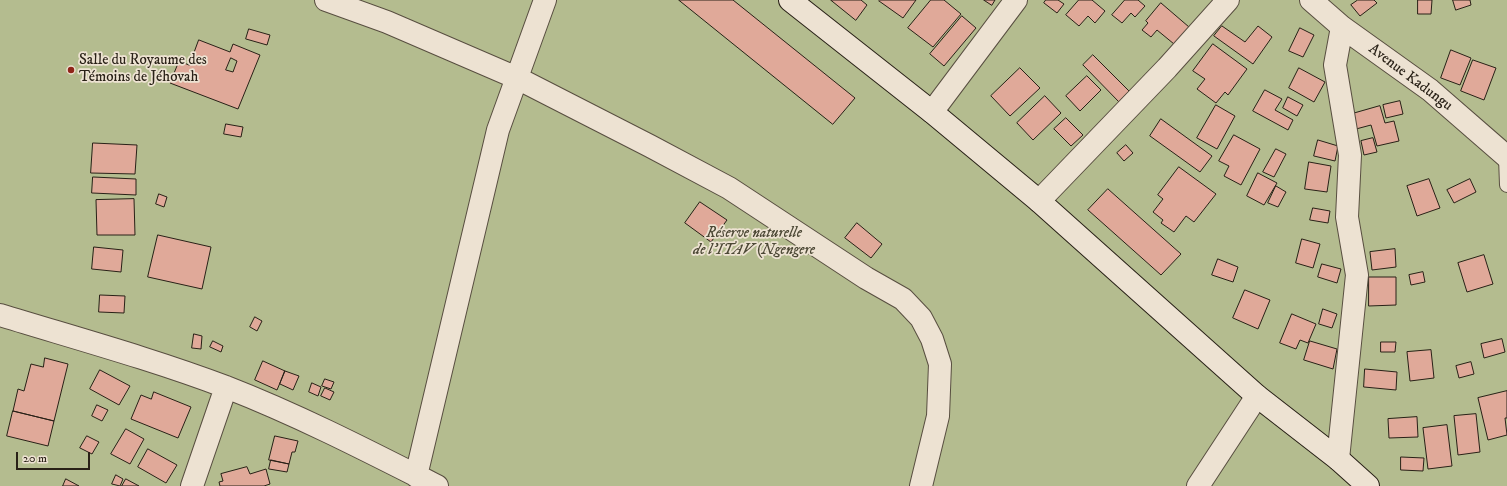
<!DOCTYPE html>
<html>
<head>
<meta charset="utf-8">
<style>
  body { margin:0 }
  #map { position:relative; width:1507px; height:486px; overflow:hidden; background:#e3d3ba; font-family:"IM FELL DW Pica",serif }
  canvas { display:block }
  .scale { position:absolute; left:16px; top:452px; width:74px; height:18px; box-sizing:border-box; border:2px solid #292117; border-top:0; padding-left:5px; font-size:12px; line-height:14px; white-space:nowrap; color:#292117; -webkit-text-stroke:3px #ede2d2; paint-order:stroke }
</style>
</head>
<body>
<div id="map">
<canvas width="1507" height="486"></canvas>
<div class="scale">20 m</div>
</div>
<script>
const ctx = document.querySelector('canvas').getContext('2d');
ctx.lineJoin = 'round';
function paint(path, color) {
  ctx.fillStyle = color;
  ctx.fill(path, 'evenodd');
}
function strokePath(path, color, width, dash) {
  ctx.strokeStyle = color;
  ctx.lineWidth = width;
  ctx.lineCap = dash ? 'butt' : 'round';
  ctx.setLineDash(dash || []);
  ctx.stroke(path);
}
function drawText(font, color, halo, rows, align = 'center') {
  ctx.font = font + ' "IM FELL DW Pica",serif';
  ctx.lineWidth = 3.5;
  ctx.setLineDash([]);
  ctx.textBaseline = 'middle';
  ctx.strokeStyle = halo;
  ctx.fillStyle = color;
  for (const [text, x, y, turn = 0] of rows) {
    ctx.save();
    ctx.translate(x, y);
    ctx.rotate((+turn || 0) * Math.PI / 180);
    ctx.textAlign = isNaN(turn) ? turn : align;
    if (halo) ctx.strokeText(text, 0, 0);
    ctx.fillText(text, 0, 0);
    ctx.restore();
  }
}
paint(new Path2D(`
  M0,0H1507V486H0Z`), '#b4bc8f');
const building = new Path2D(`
  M679,0H733L855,98L833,124Z
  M831,0H861L867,5L856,20Z
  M880,0H916L903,18L879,1Z
  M931,0H944L961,14L933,47L908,28Z
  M984,0H995L992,5Z
  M1046,0H1058L1064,4L1057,13L1044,3Z
  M1079,0H1092L1105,11L1095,23L1088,16L1079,26L1066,15Z
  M1125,0H1138L1145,6L1135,17L1131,13L1122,23L1112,15Z
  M1358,0H1374L1377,3L1360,16L1351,5Z
  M1418,0H1432L1431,14H1418Z
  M1453,0H1470L1471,5L1456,10Z
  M1161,3L1189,27L1174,44L1157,30L1151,37L1142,30L1148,23L1146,21Z
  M962,16L976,28L944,66L930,54Z
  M1222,26L1245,42L1258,26L1272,37L1253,64L1214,36Z
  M1300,28L1314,35L1303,57L1289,51Z
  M249,29L270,35L267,45L246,39Z
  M199,40L230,52L233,44L260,55L238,109L170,83L179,61L189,65ZM231,58L237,61L233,72L226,70Z
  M1213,44L1247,69L1228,95L1225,92L1216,103L1197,89L1205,79L1193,71Z
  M1451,50L1471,58L1460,85L1441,78Z
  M1093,55L1129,91L1119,102L1083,65Z
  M1473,60L1496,68L1484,100L1461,91Z
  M1020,68L1040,88L1010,116L991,96Z
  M1299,68L1325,82L1314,102L1289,88Z
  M1087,76L1101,90L1080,111L1066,96Z
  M1265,90L1282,99L1275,110L1293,120L1288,130L1253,111Z
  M1045,96L1061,113L1033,140L1017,123Z
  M1288,97L1303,105L1297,116L1283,108Z
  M1400,101L1403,114L1386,118L1383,105Z
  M1216,105L1235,116L1217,149L1197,138Z
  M1380,106L1385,123L1394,121L1399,141L1377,146L1371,125L1356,129L1352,114Z
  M1066,118L1083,135L1071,146L1054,129Z
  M1161,119L1212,156L1200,172L1150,136Z
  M226,124L243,127L241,137L224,134Z
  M1234,135L1260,149L1241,185L1224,176L1229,166L1219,161Z
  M1373,138L1377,152L1364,155L1361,141Z
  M1318,140L1338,146L1335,161L1314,156Z
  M93,143L137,145L135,174L91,173Z
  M1126,145L1133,153L1124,161L1117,153Z
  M1276,149L1286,154L1274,177L1263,172Z
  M1309,162L1331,166L1327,192L1305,189Z
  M1179,167L1216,194L1194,222L1186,216L1174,232L1161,223L1163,220L1153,212L1163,199L1158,195Z
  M1258,173L1277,183L1264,205L1247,196Z
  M93,177L136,179V195L92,193Z
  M1429,179L1440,208L1417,216L1407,186Z
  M1470,179L1476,192L1454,203L1447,190Z
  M1276,186L1286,192L1278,207L1268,203Z
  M1108,189L1181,254L1161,275L1088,210Z
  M159,194L167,197L164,207L156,204Z
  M134,199L135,235H97L96,200Z
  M700,202L727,220L711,242L685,223Z
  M1313,208L1330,211L1328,223L1310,220Z
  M857,223L882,244L871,258L845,238Z
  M158,235L211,247L202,289L148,277Z
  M1302,239L1320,244L1313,268L1296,263Z
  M94,247L123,250L121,272L92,269Z
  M1395,249L1396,267L1372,270L1370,252Z
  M1484,255L1493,284L1467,292L1458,263Z
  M1218,259L1238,267L1233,282L1212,275Z
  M1322,264L1341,269L1337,283L1318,277Z
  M1423,272L1425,282L1411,285L1409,275Z
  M1369,277H1396V305L1369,306Z
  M1245,290L1270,300L1258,329L1233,318Z
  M100,295L125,296L124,313L99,312Z
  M1323,309L1337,314L1332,328L1319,324Z
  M1292,314L1316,324L1308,343L1300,340L1296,349L1280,343Z
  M255,317L262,321L257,331L250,327Z
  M194,334L202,336L201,349L192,348Z
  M1502,339L1505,352L1484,358L1481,344Z
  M213,341L223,346L221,352L210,347Z
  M1310,341L1337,349L1333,369L1304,360Z
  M1381,342H1396L1395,352H1381Z
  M1431,350L1434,378L1410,381L1407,352Z
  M45,358L68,364L54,421L13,411L18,389L24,391L31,364L43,367Z
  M263,361L285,371L277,390L255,380Z
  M1471,362L1474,374L1459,378L1456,366Z
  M1365,369L1397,372L1396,390L1364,387Z
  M100,370L130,386L119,405L90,389Z
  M285,371L299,376L293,390L280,384Z
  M325,379L334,382L331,389L322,386Z
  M312,383L321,387L318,396L309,392Z
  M325,388L334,392L330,400L321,396Z
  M1507,391V418H1505L1507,435L1488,440L1478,398Z
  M154,392L191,407L178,438L131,419L141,395L151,399Z
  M97,405L108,410L102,421L92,416Z
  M13,411L54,421L48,446L7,436Z
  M1476,414L1480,452L1458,455L1454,416Z
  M1417,417L1418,437L1389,438L1388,419Z
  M1447,425L1452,466L1428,469L1423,428Z
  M126,429L144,439L130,464L111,454Z
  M87,436L99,442L92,454L80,448Z
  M275,436L298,441L295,452H292L289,464L269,460Z
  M148,449L177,465L166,483L138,467Z
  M1401,457L1424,458L1423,471L1401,470Z
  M271,460L289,464L287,472L269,469Z
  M247,467L250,474L266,469L270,484L264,486H220L219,482L223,481L221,474Z
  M116,475L123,479L120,486L112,484Z
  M66,479L79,486H63Z
  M126,479L139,486H122Z`);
paint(building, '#e0a999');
strokePath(building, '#292117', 1);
const lane = new Path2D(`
  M1506,157L1507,185`);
const street = new Path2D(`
  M326,0L387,22L517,78L650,146L729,188L866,278L903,299L921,318L932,339L940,364L938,416L921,486
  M1311,0L1342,27L1430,90L1507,157
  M932,112L1016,0
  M1039,201L1167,68L1228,0
  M0,315C75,338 152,359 226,387C298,415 368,451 437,486
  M1338,459L1357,275L1347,217L1350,155L1335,65L1342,27
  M416,476L498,130L545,0
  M192,486L226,387
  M1198,486L1257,396`);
const secondary = new Path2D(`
  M790,0L932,112L1039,201L1257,396L1338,459L1368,486`);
strokePath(lane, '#584e40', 16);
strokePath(street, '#584e40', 24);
strokePath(secondary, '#292117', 24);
strokePath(lane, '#ede2d2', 14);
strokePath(street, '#ede2d2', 22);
strokePath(secondary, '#ede2d2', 22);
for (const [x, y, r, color] of [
  [71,70,4,"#8f2418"]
]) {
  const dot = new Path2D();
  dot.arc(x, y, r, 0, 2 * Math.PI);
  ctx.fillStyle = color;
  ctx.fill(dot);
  strokePath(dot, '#ede2d2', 1.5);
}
drawText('15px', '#292117', '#ede2d2', [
  ["Salle du Royaume des",79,61],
  ["Témoins de Jéhovah",79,78]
], 'left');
drawText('15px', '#292117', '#ede2d2', [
  ["Avenue Kadungu",1410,78,37]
]);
drawText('italic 15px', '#4c4835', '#ede2d2', [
  ["Réserve naturelle",754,234],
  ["de l'ITAV (Ngengere",754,251]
]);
</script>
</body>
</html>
